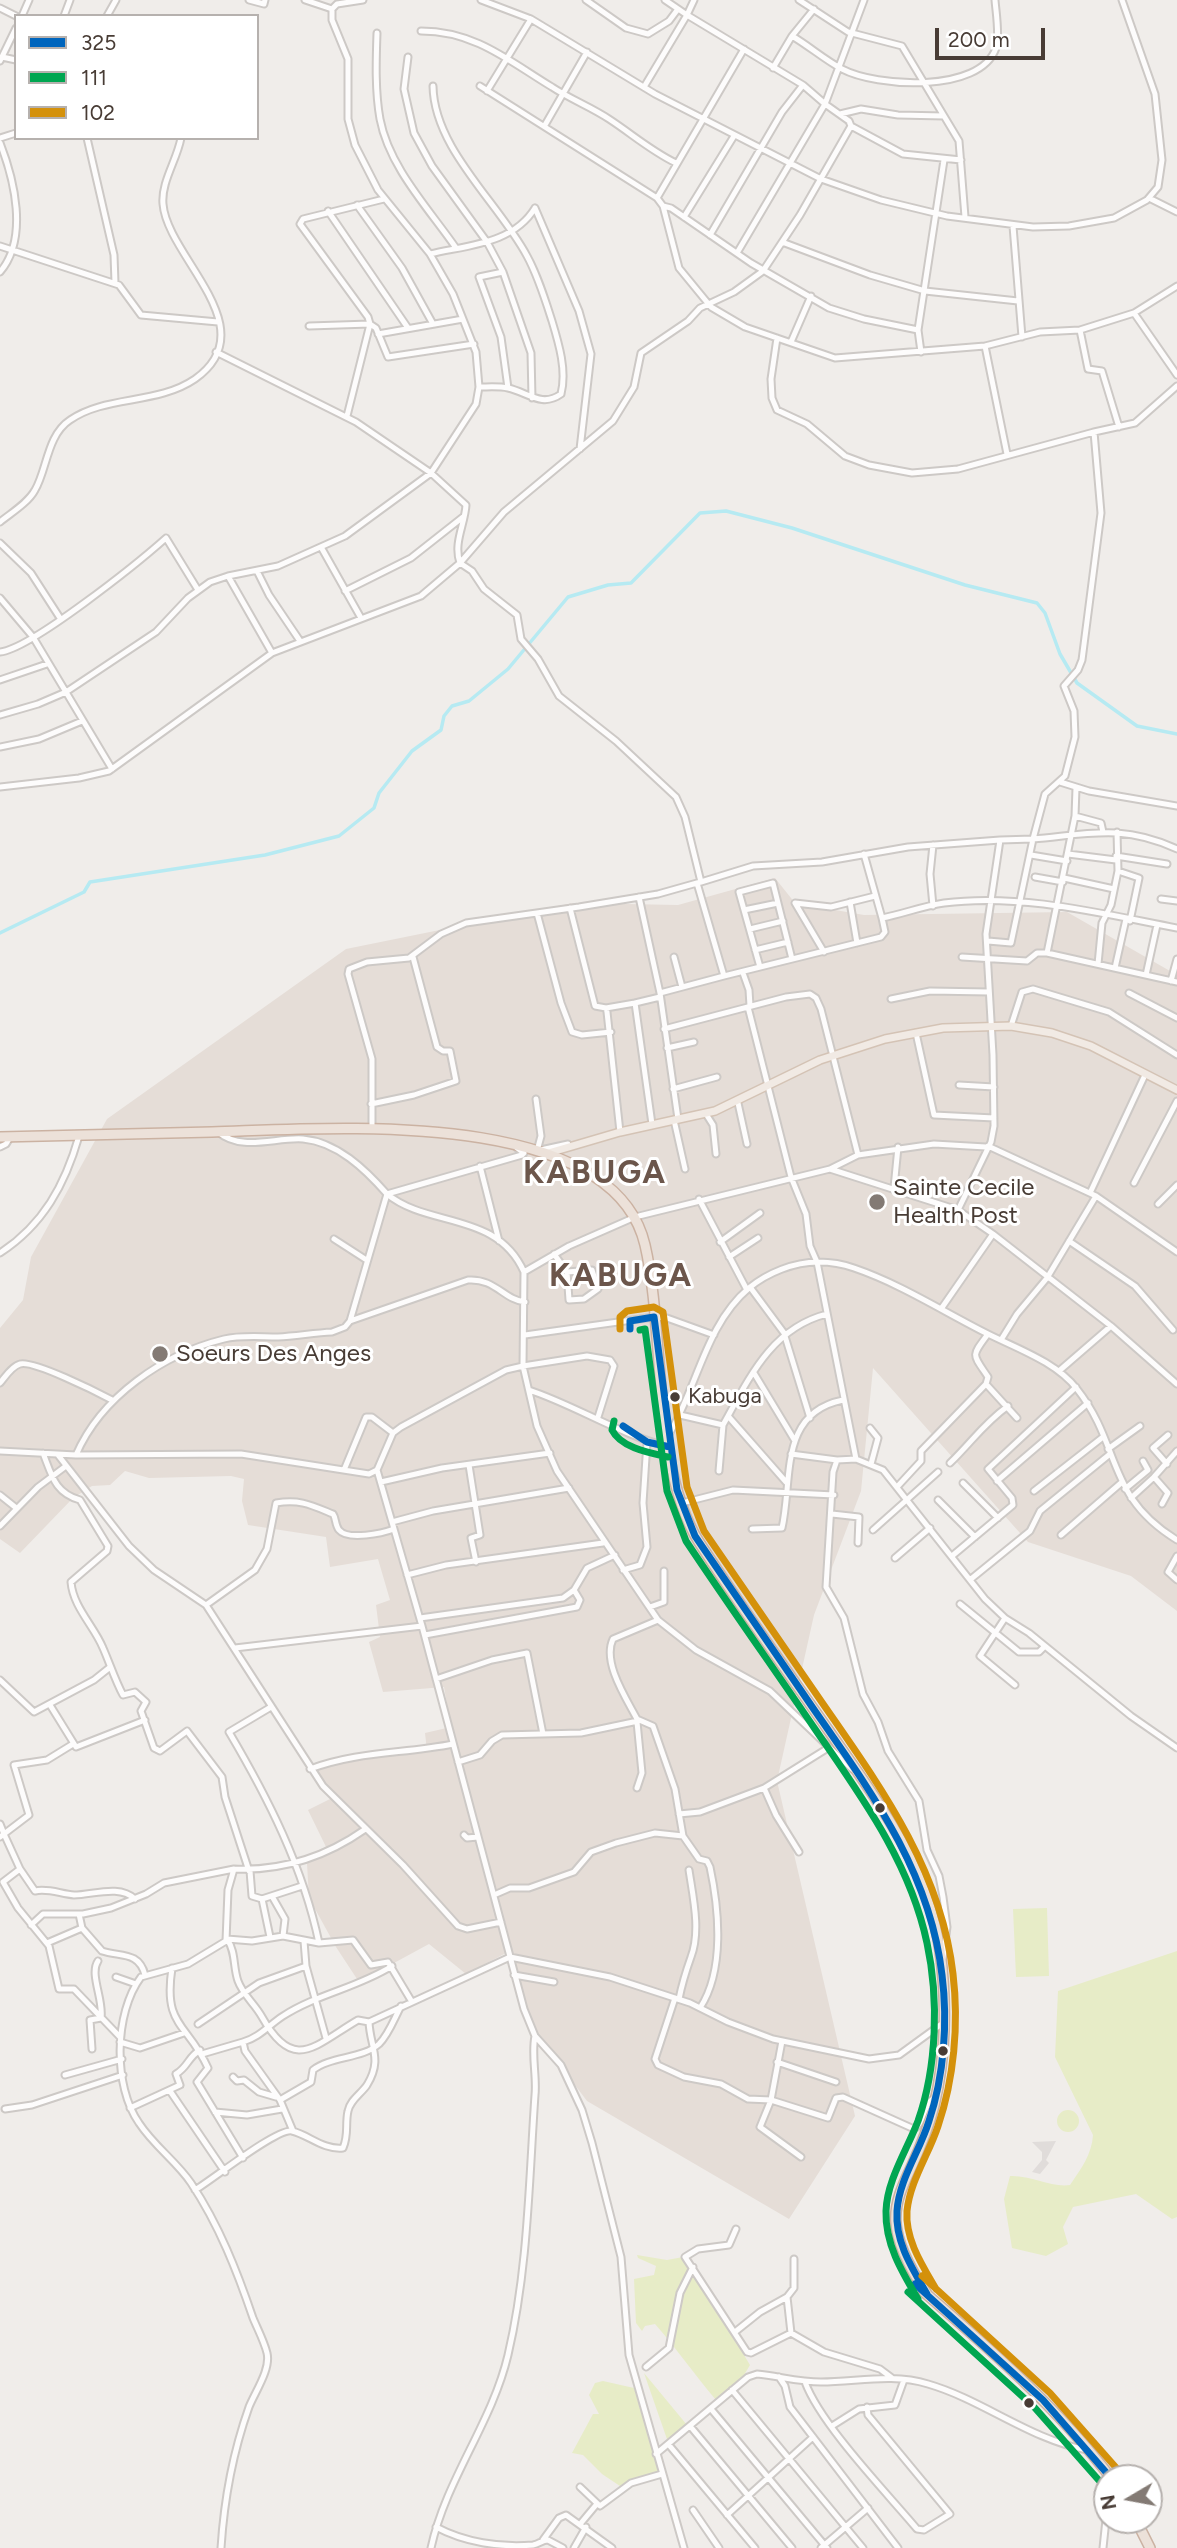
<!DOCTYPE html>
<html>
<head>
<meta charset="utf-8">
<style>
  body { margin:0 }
  #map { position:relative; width:1177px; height:2548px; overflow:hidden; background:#f0edea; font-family:Figtree,sans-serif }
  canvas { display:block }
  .legend { position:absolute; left:14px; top:14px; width:245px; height:126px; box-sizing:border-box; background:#fff; border:2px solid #b6b1ae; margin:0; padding:9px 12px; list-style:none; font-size:21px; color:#483c35 }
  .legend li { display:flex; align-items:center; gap:14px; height:35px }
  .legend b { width:35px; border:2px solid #b6b1ae }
  .north { position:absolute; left:1093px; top:2464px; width:70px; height:70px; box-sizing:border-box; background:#fff; border:2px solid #b6b1ae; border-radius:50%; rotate:260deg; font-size:19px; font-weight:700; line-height:28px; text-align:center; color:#483c35 }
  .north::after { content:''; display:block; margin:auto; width:24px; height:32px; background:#837a74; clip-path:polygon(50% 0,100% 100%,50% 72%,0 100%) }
  .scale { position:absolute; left:935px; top:28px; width:110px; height:32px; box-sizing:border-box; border:4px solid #483c35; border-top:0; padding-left:9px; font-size:21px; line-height:24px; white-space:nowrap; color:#483c35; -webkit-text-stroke:5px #fff; paint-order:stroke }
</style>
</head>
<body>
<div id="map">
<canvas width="1177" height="2548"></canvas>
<ul class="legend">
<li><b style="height:9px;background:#0065bd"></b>325</li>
<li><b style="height:9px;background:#00a651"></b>111</li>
<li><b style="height:9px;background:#d4910b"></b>102</li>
</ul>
<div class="north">N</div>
<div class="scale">200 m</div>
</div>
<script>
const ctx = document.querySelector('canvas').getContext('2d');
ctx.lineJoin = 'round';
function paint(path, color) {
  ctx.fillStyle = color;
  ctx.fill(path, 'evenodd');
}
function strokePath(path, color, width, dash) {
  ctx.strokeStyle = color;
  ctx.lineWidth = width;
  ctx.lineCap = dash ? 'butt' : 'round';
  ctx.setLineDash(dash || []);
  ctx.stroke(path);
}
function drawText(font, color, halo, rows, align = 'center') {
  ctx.font = font + ' Figtree,sans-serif';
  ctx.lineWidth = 6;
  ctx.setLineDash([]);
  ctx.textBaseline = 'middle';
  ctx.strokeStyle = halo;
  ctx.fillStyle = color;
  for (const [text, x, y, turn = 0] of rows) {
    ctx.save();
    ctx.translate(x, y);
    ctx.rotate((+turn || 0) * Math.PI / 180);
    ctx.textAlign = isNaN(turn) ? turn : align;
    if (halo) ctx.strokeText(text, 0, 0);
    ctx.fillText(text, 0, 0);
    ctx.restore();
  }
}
paint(new Path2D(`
  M775,878L795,903L864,915L1067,912L1177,975V1611L1131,1576L1028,1542L873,1368L861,1491L814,1615L777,1781L855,2116L789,2219L587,2101L553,2056L530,2032L508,1952L466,1974L429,1944L359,1982L336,1947L309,1898L307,1863L328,1851L308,1810L334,1797L314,1769L377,1754L427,1751L425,1733L451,1727L444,1687L383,1692L369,1642L380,1637L376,1605L390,1600L378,1559L330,1567L326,1537L248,1525L242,1501L244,1479L231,1476L149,1478L125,1471L110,1485L92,1486L73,1498L20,1553L0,1539V1328L23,1300L31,1257L107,1119L346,949L573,903L678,905Z`), '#e5ddd7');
paint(new Path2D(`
  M1047,1908L1049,1976L1016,1977L1013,1909Z
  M1177,1951V2217L1172,2219L1136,2194L1073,2207L1063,2227L1068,2244L1046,2256L1012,2248L1004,2199L1010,2176C1031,2175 1052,2188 1070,2185C1081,2169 1092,2154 1093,2135L1055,2057L1058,1991Z
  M1057 2121a11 11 0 1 1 22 0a11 11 0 1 1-22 0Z
  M637,2255L667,2260L683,2257L692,2268L682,2289L693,2270L750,2365L741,2380L719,2400H716C694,2374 676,2348 655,2324L645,2326L642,2331L636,2323L634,2279L654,2275L656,2266L638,2258Z
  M644,2373L687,2425L668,2442Z
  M603,2381L634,2388L659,2471C647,2477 633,2479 620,2486L602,2474L583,2455L572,2453L593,2414H599L589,2395L595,2383Z`), '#e7ecc7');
paint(new Path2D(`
  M1056,2141L1046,2160L1049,2163L1040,2174L1032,2172L1042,2160V2152L1032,2142Z`), '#e0dcda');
strokePath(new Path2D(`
  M0,933L84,892L90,882L265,855L339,836L374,808L379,793L412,751L441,730L444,716L452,706L469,701L508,669L568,597L608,585L631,583L700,513L726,511L792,528L965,585L1037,603L1045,613L1060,654L1077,683L1137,726L1177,734`), '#b6eaf2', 3.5);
const minor = new Path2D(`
  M249,0L264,4L265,0
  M305,0L332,9
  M481,0L531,19L655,94L821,179L881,200L947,216L1033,227L1069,226L1114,218L1147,200L1158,187L1162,160L1155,94L1122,0
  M586,0L626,28L648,34L669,21L678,9
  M665,0L687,15L694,0
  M799,0L848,32L902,46L959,141L965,217
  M864,0L825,104L849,121L851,126L800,215L763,271L734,292L700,308L688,321L641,353L634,387L613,421L504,512L460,563L472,571L484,589L517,615L521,639L538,659L559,696L616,741L676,797L685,817L701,882L697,883L724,976L881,937L885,932L882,918C903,914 923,906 944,903C1021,893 1103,914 1177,928
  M0,8L16,16
  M22,16L29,0
  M64,16L70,0
  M107,16L116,0
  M421,31C475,31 509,61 552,87C570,99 591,107 609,119C632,134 651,151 676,163
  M377,33C376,61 375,91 380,119C389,167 429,209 456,248
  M792,36L814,9
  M2,57L16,60
  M408,57L404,89L414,133L432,166L487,242L503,272L531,353L532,398
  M0,61L16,28
  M773,68L792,36C809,46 825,60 842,69C876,87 980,94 996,48C1000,36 996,13 995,0
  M433,86C434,149 499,203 527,256C538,276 545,299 552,321C559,344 567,371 561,394C542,408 527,392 508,388C499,386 488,387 479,387
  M480,86L657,198L663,206L671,208L751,263L829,308L864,319L918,330
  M644,87L687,15L803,85L825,104L737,253
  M487,91L531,19
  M840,114L861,109L898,115L944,116
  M545,125L587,52
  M851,126L903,154L961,160
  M0,138L16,133
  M87,138L114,255L115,283
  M0,143C14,179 29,238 0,272
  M657,198L744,49
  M1149,198L1177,212
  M357,205L402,268L433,324
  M663,206L679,268L711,307L745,327L835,358L985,346L1040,332L1080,330L1134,313L1177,286
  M535,208L579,311L591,354L580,449
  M328,211L408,328
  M684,217L734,136
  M1013,226L1022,337
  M710,235L782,112L803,85
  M782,242L870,275L925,291L1018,301
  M0,246L119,285L141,315L218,322
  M430,254C468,245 513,244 535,208
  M503,272L479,277L501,337L508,388
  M1134,313L1177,375
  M309,326L370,324L376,328L388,357L474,344
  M1080,330L1088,369L1102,371L1119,427
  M378,334L463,319
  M777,338L771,379L772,398L777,410L807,424L845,456L869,465L912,473L958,469L1094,432
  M791,342L811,296
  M985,346L1007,454
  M921,352L918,330L944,160
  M347,416L370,324L368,317L300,224L303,219L384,199
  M0,522C11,513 28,503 35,490C47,470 47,435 70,420C106,395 157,405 195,379C267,328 167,257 163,204C161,182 177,160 181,138
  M0,543L31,573L60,618
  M321,547L361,618
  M257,571L269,595L300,641
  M228,576L272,653
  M345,591L411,558L463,517
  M0,598L33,637L112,769
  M0,652C31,649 139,562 166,538L198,590
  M0,680L47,664
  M0,715L38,704L66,692L156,632L188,598L210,582L228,576L278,566L345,536L431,473L476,404L479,387L476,352L453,294L430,254L378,190L355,145L348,119V59L332,20V9L337,4L363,0
  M0,747L39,739L82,721
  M1060,782L1089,791L1177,806
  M0,787L79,778L109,771L272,653L421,596L460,563C453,543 465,524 466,505L431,473L356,422L216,352
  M1076,788L1075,816L1101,823L1103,832
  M864,854L882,918
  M1068,854L1116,860
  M1031,855L1067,861
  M1116,856L1167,864
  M1118,871L1139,878L1130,921
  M1035,877L1063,882
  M1064,878L1114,889
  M701,882L753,866L822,862L908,847L1000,840
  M639,897L660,993L678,1119
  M1161,899L1177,901
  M850,902L857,943
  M933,906L930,874L933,845
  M570,908L595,1006L606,1008L607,1012L620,1132
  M744,910L778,903
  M537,913L561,1003L572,1032L582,1035L611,1032
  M750,929L783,921
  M988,941L1011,943L1033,839C1090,834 1122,824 1177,849
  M755,950L788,942
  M824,952L795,903L831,907L875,896
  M1047,953L1075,816
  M674,957L682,987
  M962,957L1027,961L1037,953H1047L1177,982
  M1098,964L1102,923L1111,905L1118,871L1117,832
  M760,967L739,892L773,883L792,959
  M1115,968L1126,919
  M743,973L749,990L750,1006
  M1146,975L1157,925
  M1171,981L1177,959
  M660,993L724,976
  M1129,993L1177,1018
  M891,999L930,991L989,992
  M635,1003L660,997
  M748,1007L791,1177L806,1214L810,1246L817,1262L856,1459L883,1470L985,1599L1005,1618L1029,1633L1131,1716L1177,1748
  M606,1008L635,1003L652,1124
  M1011,1026L1022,992L1033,989L1109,1012L1177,1055
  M664,1029L786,997L810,994L816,998L821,1009L858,1155L934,1144L986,1147
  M916,1033L934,1115L994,1118
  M667,1048L694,1042
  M959,1085L994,1087
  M673,1089L717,1077
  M536,1099L541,1136L537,1151
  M738,1103L747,1144
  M371,1104L414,1095L456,1081L450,1051H443L437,1047L413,957
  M706,1114L713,1125L716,1154
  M674,1120L685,1169
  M372,1129V1059L348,974L349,969L367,962L409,958L441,934L466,923L579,907L658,894L697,883
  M218,1132C242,1152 275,1137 303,1139C337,1142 365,1169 387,1194L522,1155L524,1153L517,1148
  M988,1146L1096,1196L1177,1252
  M0,1147L6,1144L11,1136
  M536,1151L568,1144
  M480,1166L499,1241
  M830,1169L858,1155
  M1134,1183L1177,1101
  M894,1188L898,1147
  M1090,1193L1145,1075
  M699,1199L747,1290
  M1158,1204L1177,1185
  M958,1210L991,1142L994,1126L993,1055L986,934L1000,840L1033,839L1045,794L1065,776L1075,737L1074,711L1064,686L1078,670L1082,660L1101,513L1094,432L1135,423L1177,386
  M334,1239L365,1259
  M1069,1241L1135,1286L1173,1330
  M720,1242L760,1213
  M0,1253C43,1225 65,1185 79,1136
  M554,1254L567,1272L569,1300L584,1299L598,1289L592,1270L567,1272
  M729,1257L758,1238
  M750,1287L784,1333L810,1418
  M941,1309L993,1234
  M350,1321L468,1280C495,1278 504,1300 525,1302
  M988,1334C971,1357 972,1353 988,1377L986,1384L1017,1418
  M525,1335L654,1317L667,1318L714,1335
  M1001,1340L1017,1314L1047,1278L1096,1196
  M1059,1371L1111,1326
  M754,1373L795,1441
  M0,1383C5,1377 12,1366 20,1364C33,1360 97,1392 112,1400
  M529,1390C577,1406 622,1436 670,1447
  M680,1415L723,1425L728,1416
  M598,1417L614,1366L610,1360L587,1356L523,1366L537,1426L557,1471L658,1620L696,1650L770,1691L852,1769
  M870,1428L878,1438L871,1464
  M668,1436C697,1389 705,1325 749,1288C767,1273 794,1262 818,1262C830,1262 843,1264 854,1268C901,1284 944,1312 988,1334C1018,1349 1056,1362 1077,1389C1122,1446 1105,1496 1177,1540
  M1108,1449L1140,1426
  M0,1451L76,1455L241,1454L369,1474L377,1470L393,1433L401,1427L506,1370L523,1366L524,1272L569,1246L635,1217L830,1169L958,1210L993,1234L1111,1326L1177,1384
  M43,1453C52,1476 55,1493 80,1500L108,1546L107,1551L71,1582C73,1607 94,1626 103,1648C110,1664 115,1680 123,1695L135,1692L146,1702L141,1711L154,1748L160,1751L187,1731L222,1777L225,1797L249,1871
  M791,1454L837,1460L856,1459
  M58,1455L129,1546L154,1570L206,1605L323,1786L403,1865L458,1926L467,1929L501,1922
  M76,1455C101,1397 163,1354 224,1339C241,1335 260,1337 278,1337C296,1336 314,1333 332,1332L345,1327L350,1321L387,1194C428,1228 497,1211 524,1272
  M837,1460L833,1472L826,1587L844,1618L863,1694L878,1722L888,1751L919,1801L927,1850L939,1876L943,1897L947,1927L943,1958
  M950,1463C971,1443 983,1424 1008,1406
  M1167,1464L1153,1448L1168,1435
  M469,1465L480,1535L471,1538L476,1562
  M344,1470L366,1417H372L393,1433
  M377,1470L422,1626L524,2009L535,2036L561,2065L582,2110L592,2143L621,2257L629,2355L684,2548
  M719,1471L723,1425
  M1154,1477L1177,1451
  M997,1481L1088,1403
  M381,1482L442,1468L550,1453
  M786,1482L728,1416C752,1372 775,1327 827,1314
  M963,1483L998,1518
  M897,1487L921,1461V1451L986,1384
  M1125,1489L1148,1470L1143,1461
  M1034,1491L1103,1437
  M0,1495L15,1507
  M1131,1498L1154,1477L1168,1493L1162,1504
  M938,1500L975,1537
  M682,1503L733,1490L834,1495
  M832,1514L859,1517L858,1543
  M392,1522L433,1511L569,1488
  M0,1526L38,1487L66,1466
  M752,1529L782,1528C793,1480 778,1413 843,1400
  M873,1530L938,1472
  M1061,1535L1121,1483
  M952,1556L1013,1505L1012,1498L988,1469L1076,1387
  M1177,1556L1168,1572L1177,1580
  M895,1558L930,1528
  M623,1570L640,1565L647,1547L643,1503L647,1442
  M407,1575L446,1565L603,1543
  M971,1579L1030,1531L1040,1511L1110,1454
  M960,1604L1019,1652H1039L1044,1647
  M206,1605L255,1570L267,1549L276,1503C300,1499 311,1505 333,1514C336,1518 335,1525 339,1530C348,1541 383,1533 394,1529
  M650,1607L664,1602V1571
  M420,1618L563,1598L574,1590
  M1005,1618L980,1656L1015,1685
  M658,1620L613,1639C602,1662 626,1698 637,1719L653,1726L675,1789L683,1836L699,1859L707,1861L710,1867C719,1909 725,1970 700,2008
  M425,1635L577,1607L580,1600L574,1590L587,1568L615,1555
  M235,1648L422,1626
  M436,1679L492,1660L527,1653L543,1734
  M0,1680L34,1712L94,1680L109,1668
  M50,1705L76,1747L145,1720
  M271,1707L229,1732C268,1798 303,1867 319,1943
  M637,1722L642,1773L637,1788
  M73,1744L47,1760L14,1765L29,1815L4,1834L20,1869L3,1882L18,1908L49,1946L59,1989H74L120,2037
  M458,1762L480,1755L492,1741L502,1735L581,1733L638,1721
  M310,1769C359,1751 403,1754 453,1744
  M764,1788L776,1815L799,1852
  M679,1814L700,1812L764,1788L828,1748
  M0,1824L4,1834L0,1837
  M464,1835L467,1838L478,1837
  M20,1869L35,1891C48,1888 61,1894 74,1895C93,1895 119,1884 135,1899
  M250,1871L252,1896L262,1899
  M494,1895L510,1888H529L574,1872L591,1852L616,1843L655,1833L683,1836
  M273,1898L285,1919L283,1936
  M79,1914L82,1928L102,1951C120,1957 139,1951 145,1975
  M31,1925L43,1914H83L111,1908L146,1894L164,1883L234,1869
  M270,1937L262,1899L302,1886
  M304,1941L306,1966L326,2038
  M47,1943L82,1928
  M172,1968C163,2027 187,2022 208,2068L197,2082L243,2158
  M514,1975L554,1982
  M116,1977L136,1984
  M675,1998L655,2059L658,2065L684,2077L721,2084L748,2099L771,2100L828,2118L836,2098L843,2097L914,2129C925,2122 922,2104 936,2097
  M679,1999C682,1984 686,1971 691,1957C701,1931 693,1897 689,1870
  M369,2022L358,2020C315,2045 294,2074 262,2017C255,2004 243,1995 238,1981C233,1967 236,1952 227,1939L252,1941L283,1936L319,1943L353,1940L371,1965L388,1962L412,2002
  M198,2024L259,1983L306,1966
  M782,2041L771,2100L760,2127L801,2157
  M120,2042L140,2048L184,2033
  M92,2049L90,2020L101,2018C104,2000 89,1974 98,1961
  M202,2054L243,2042
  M777,2062L836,2082
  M65,2075L122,2059
  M233,2077L237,2081L244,2080L259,2092L276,2097
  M170,2091L225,2172
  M280,2100L311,2082L313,2070C331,2056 362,2059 379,2044C389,2034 394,2019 401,2006
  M130,2108L180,2085L176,2074C188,2067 188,2057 200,2050
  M5,2109L32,2105L123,2075
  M215,2112L247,2115L282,2109
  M293,2131L280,2100L245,2051L243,2042C260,2037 269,2025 283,2016C317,1994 357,1988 392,1966
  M195,2190C212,2180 277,2128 292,2131C309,2135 323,2150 343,2148C349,2135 345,2124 348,2111C350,2100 361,2094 367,2085C383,2059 370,2047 369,2022L510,1957L610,1977L690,2003L728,2022L773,2039L869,2059L899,2055L943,2023
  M736,2229L729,2245L698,2249L685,2257L747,2352L751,2353L791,2333
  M794,2259V2288L787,2297L791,2333L824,2352L880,2369L892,2378
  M735,2332L760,2312L787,2297
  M646,2367L669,2348L680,2293L693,2267
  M779,2377L785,2386L790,2407L898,2548
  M805,2382C821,2425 886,2492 917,2529L924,2530L950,2514L868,2415L867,2407
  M732,2390L863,2548
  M711,2409L827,2548
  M690,2426L792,2548
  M832,2426L859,2409L895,2405L904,2380
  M669,2445L755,2548
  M656,2454L748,2377L757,2374C778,2376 799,2382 821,2382C857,2382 892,2373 928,2384C983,2400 1029,2439 1087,2450
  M580,2487L600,2506L631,2483L662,2474
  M693,2510L719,2548
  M727,2515L813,2437
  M581,2523L596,2505
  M436,2527C464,2542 500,2548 533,2545C539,2544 542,2540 548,2540L563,2548
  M543,2540L559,2518L566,2515L612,2548
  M221,2548C224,2501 233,2452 249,2407C255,2392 271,2369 267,2353C264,2341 258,2330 253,2318C237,2271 219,2225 191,2183C176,2161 154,2146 139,2123C113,2086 114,2013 141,1977L188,1964L226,1941L228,1890L234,1869C282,1871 324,1858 364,1830
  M431,2548C446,2479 492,2423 508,2355C528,2270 529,2181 535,2095C537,2076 531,2055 535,2036
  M574,2548L586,2527
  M821,2548L868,2508
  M1103,2548L1107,2510`);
const major = new Path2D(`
  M545,1154L620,1132L715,1111L820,1060L885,1039L943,1028L1011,1026L1052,1033L1091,1046L1177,1090`);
const highway = new Path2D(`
  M0,1137C71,1135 141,1134 212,1132C322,1129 612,1104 645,1245C665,1331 652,1468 699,1542C740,1606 785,1668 829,1731C876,1799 928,1866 940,1951C947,2001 946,2057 934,2106C912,2194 864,2201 927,2294
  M924,2292C990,2349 1059,2409 1111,2478
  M1136,2520L1150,2548`);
strokePath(minor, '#cdc9c6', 9);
strokePath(major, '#d4c3b5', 10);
strokePath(highway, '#cbb2a2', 12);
strokePath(minor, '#fdfcfc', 5);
strokePath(major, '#f1eae4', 7);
strokePath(highway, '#ece1d9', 9);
strokePath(new Path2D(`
  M630,1329V1321L654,1317L677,1490L695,1536C735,1594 775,1652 815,1711C872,1793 930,1872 942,1975C948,2022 944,2076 929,2121C920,2151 899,2179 897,2211C895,2242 912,2268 927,2294
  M623,1426L647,1442L670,1447
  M915,2284L1043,2400L1111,2478`), '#0065bd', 7);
strokePath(new Path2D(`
  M640,1330L645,1329L667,1491L686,1541C728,1604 772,1666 815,1729C861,1796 910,1862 927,1943C939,1999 937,2067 918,2121C907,2150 887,2180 886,2211C885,2244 902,2272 918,2299
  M614,1421L612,1430C621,1448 650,1453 668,1457
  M908,2292L1035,2408L1103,2485`), '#00a651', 7);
strokePath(new Path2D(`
  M620,1329V1317L627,1311L654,1307L663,1312L687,1487L704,1531C743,1588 782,1644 821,1701C880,1786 941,1869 953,1974C959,2024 954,2079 938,2126C929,2154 910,2181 907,2211C905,2239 922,2265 936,2289
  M922,2276L1050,2393L1119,2471`), '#d4910b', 7);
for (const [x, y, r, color] of [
  [877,1202,9,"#837a74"],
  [160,1354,9,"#837a74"],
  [675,1397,6,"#483c35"],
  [880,1808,6,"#483c35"],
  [943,2051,6,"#483c35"],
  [1029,2403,6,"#483c35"]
]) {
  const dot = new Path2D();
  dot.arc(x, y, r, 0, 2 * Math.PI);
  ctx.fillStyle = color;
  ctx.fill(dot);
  strokePath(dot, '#fff', 2.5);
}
drawText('22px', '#483c35', '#fff', [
  ["Kabuga",688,1397]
], 'left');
drawText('24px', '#483c35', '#fff', [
  ["Sainte Cecile",893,1188],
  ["Health Post",893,1216],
  ["Soeurs Des Anges",176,1354]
], 'left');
ctx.letterSpacing = '2px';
drawText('bold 32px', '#6c564b', '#fff', [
  ["KABUGA",595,1174],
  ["KABUGA",621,1277]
]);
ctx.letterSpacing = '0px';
</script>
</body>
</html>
